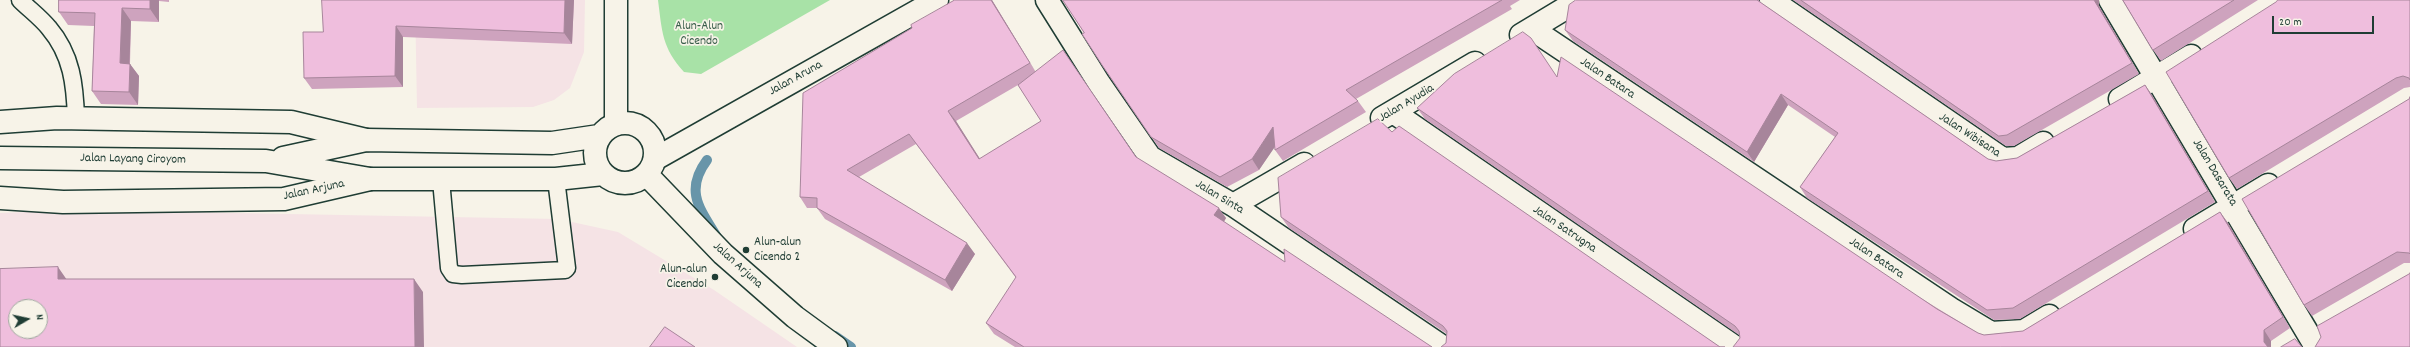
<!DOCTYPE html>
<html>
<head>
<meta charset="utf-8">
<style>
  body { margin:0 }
  #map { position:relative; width:2410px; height:347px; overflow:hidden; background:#f7f3e8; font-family:Dekko,sans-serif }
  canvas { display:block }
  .north { position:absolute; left:8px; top:299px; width:40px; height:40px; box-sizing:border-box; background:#f7f3e8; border:1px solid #a1aaa0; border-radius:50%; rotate:81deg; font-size:11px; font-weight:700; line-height:16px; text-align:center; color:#1f3d34 }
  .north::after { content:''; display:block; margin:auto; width:14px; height:18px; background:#1f3d34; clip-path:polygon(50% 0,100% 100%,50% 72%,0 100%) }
  .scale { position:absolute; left:2272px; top:16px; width:102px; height:18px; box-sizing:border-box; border:2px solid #1f3d34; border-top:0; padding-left:5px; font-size:12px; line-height:14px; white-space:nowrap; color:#1f3d34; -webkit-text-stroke:3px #f7f3e8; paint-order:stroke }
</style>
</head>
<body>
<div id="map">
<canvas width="2410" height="347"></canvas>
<div class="north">N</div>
<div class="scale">20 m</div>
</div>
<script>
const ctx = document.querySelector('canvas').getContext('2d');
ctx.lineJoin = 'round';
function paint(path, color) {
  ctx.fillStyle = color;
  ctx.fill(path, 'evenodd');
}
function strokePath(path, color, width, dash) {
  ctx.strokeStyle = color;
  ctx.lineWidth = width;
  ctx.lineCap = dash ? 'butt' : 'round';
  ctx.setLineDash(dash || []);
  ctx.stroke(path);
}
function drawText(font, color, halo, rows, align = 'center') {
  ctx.font = font + ' Dekko,sans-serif';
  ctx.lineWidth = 3.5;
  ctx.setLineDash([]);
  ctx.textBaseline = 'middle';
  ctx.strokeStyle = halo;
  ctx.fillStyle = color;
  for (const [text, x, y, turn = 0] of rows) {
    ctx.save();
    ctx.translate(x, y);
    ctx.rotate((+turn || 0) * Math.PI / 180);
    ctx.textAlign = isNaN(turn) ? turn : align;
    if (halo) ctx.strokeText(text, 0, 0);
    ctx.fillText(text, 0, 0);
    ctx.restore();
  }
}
paint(new Path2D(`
  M415,0H585L584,52L570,88L554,100L533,107L417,108Z
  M73,210L558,219L618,232L714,290L797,347H0V213ZM16,307H40V331H16Z`), '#f5e3e5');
paint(new Path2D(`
  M658,0H830L701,74L684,72C662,48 662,31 658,0Z`), '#a8e2a7');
strokePath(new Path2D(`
  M707,160C684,191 700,209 717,237
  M835,336L851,347`), '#6895a9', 10);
const service = new Path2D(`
  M20,0C29,9 41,18 49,28C72,55 75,85 76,119
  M441,180L449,268L453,274L462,275L565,270L567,268L556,179`);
const minor = new Path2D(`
  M1047,0L1099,83L1150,157L1233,205L1443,347
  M1771,0L2003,159L2018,158L2043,143
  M2110,0L2316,347
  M1532,29L1951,309L1991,333L2024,331L2049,316
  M1521,35L1579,0
  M2120,99L2191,56
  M1393,112L1735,347
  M1382,118L1475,63
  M1233,205L1304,164
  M2195,229L2268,185`);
const tertiary = new Path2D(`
  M0,122L57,118L291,122L366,140
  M616,124V0
  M655,159L937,0
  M0,198L63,202L284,199L370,179`);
const secondary = new Path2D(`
  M595 153a30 30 0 1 1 60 0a30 30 0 1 1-60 0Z
  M0,158L266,161L370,179H556L603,174
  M283,158L366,140L552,143L599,136
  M647,175L723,254L795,317L836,347`);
strokePath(service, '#1f3d34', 19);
strokePath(minor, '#1f3d34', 25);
strokePath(tertiary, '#1f3d34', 25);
strokePath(secondary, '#1f3d34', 25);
strokePath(service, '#f7f3e8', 16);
strokePath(minor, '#f7f3e8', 22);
strokePath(tertiary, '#f7f3e8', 22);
strokePath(secondary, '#f7f3e8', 22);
paint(new Path2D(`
  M59,0H169V2L159,1V22L131,21L130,64L139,76L138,105L101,104L92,91L94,26L68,25L59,12Z
  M574,0L572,44L403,37V87L312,89L304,78L323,32Z
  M955,0H992L1035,71L1136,157L1226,218L1224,222L1285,262L1432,347H1015L994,334L986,323L1016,278L916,144L859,177L975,254L952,291L825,219L817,208H807L800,197L912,28ZM1018,85L1041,121L980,159L956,121Z
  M1063,0H1520L1510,6L1512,9L1356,99L1358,101L1366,112L1283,161L1275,150V146L1259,170L1227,187L1159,148L1102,65L1084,33Z
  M1759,0L1760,2L1988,159L1996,161L2017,158L2145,85L2152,95L2215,202L2020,319L1994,320L1807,198L1800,187L1835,137L1788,105L1754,162L1573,41L1565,30Z
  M1793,0H2099V6L2139,74L2014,146H2006Z
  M2123,0H2258L2161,61L2153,50Z
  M2410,0V87L2404,88L2237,189L2229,178L2276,2Z
  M1557,76L1978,333L1984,335L2023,331L2220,212L2228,223L2290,328L2271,341L1740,338L1739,335L1425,119L1417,108Z
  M2410,97V263H2404L2312,316L2304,305Z
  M1392,132L1720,347L1446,343L1447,334L1289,228L1281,217Z`), '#cea3be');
paint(new Path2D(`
  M150,0H159V22L150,9Z
  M565,0H574L572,44L564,33Z
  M991,0H992L1037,74L1030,63Z
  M2094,0H2099V6L2139,74L2132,63Z
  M122,8L131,21L129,76L120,63Z
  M396,26L403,37V87L395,76Z
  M130,64L139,76L138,105L129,92Z
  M2145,85L2152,95L2215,202L2208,191Z
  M1781,94L1788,105L1754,162L1747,152Z
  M948,111L956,121L987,170L979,159Z
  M1273,127L1281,138L1259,170L1252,159Z
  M1219,208L1226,218L1221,226L1214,215Z
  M2220,212L2228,223L2290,328L2283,317Z
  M967,243L975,254L952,291L945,280Z
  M58,267L67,280L58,279Z
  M414,279L423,292L424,347H415Z
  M2264,330L2271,341V347H2267L2264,342Z`), '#a7859b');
const building = new Path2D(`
  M59,0H150V9L122,8L120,63L130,64L129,92L92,91L95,13L59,12Z
  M322,0H565L564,33L396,26L395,76L304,78L303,32H323Z
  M955,0H991L1030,63L948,111L979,159L1041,121L1018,85L1063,50L1136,157L1219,208L1214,215L1285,262L1284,249L1432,347H1024L986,323L1016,277L909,134L847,170L967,243L945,280L817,208V198L800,197L803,93L912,28L911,25Z
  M1063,0H1502L1346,90L1358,101L1275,150L1273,127L1252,159L1220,177L1151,137L1102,65L1082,34L1084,33Z
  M1576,0H1757L1988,159L1996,161L2017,158L2145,85L2208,191L2013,308L1987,310L1800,187L1838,133L1781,94L1747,152L1565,30L1569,5Z
  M1801,0H2094L2132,63L2007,135L1999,136Z
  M2123,0H2234L2153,50Z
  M2278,0H2410V80L2409,78L2403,76L2396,78L2229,178L2166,72L2276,2Z
  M1523,32L1531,38L1557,77L1561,57L1937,309L1978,333L1984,335L2023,331L2220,212L2283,317L2264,330V342L2268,347H1733L1740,338L1739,331L1735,326L1417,108L1454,74Z
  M2410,97V254L2409,253L2397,252L2304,305L2242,199L2409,99Z
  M1378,119L1392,132L1399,126L1720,347H1725H1441L1446,343L1447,331L1443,326L1281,217L1278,178Z
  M58,267V279H414L415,347H0V269ZM16,307H40V331H16Z
  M2410,273V347H2315L2321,337L2317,326L2409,274Z
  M665,327L695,347H650Z
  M2295,339L2302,347H2281Z`);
paint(building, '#efbedd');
strokePath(building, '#a7859b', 1);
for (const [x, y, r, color] of [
  [746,250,4,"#1f3d34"],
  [715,277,4,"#1f3d34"]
]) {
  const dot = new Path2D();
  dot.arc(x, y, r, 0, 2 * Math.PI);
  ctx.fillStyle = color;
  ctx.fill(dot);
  strokePath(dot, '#f7f3e8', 1.5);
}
drawText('13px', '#3a5e4b', '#f7f3e8', [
  ["Alun-Alun",699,27],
  ["Cicendo",699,42]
]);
drawText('13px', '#1f3d34', '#f7f3e8', [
  ["Jalan Aruna",796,79,-29],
  ["Jalan Batara",1607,79,34],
  ["Jalan Ayudia",1407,104,-31],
  ["Jalan Wibisana",1969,136,33],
  ["Jalan Layang Ciroyom",133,160,1],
  ["Jalan Dasarata",2214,173,59],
  ["Jalan Arjuna",314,191,-12],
  ["Jalan Sinta",1219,198,31],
  ["Jalan Satrugna",1564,230,34],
  ["Jalan Batara",1876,259,34],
  ["Jalan Arjuna",737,266,42]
]);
drawText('13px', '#1f3d34', '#f7f3e8', [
  ["Alun-alun",754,243],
  ["Cicendo 2",754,258],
  ["Alun-alun",707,270,"right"],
  ["Cicendo1",707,285,"right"]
], 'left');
</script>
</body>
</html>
